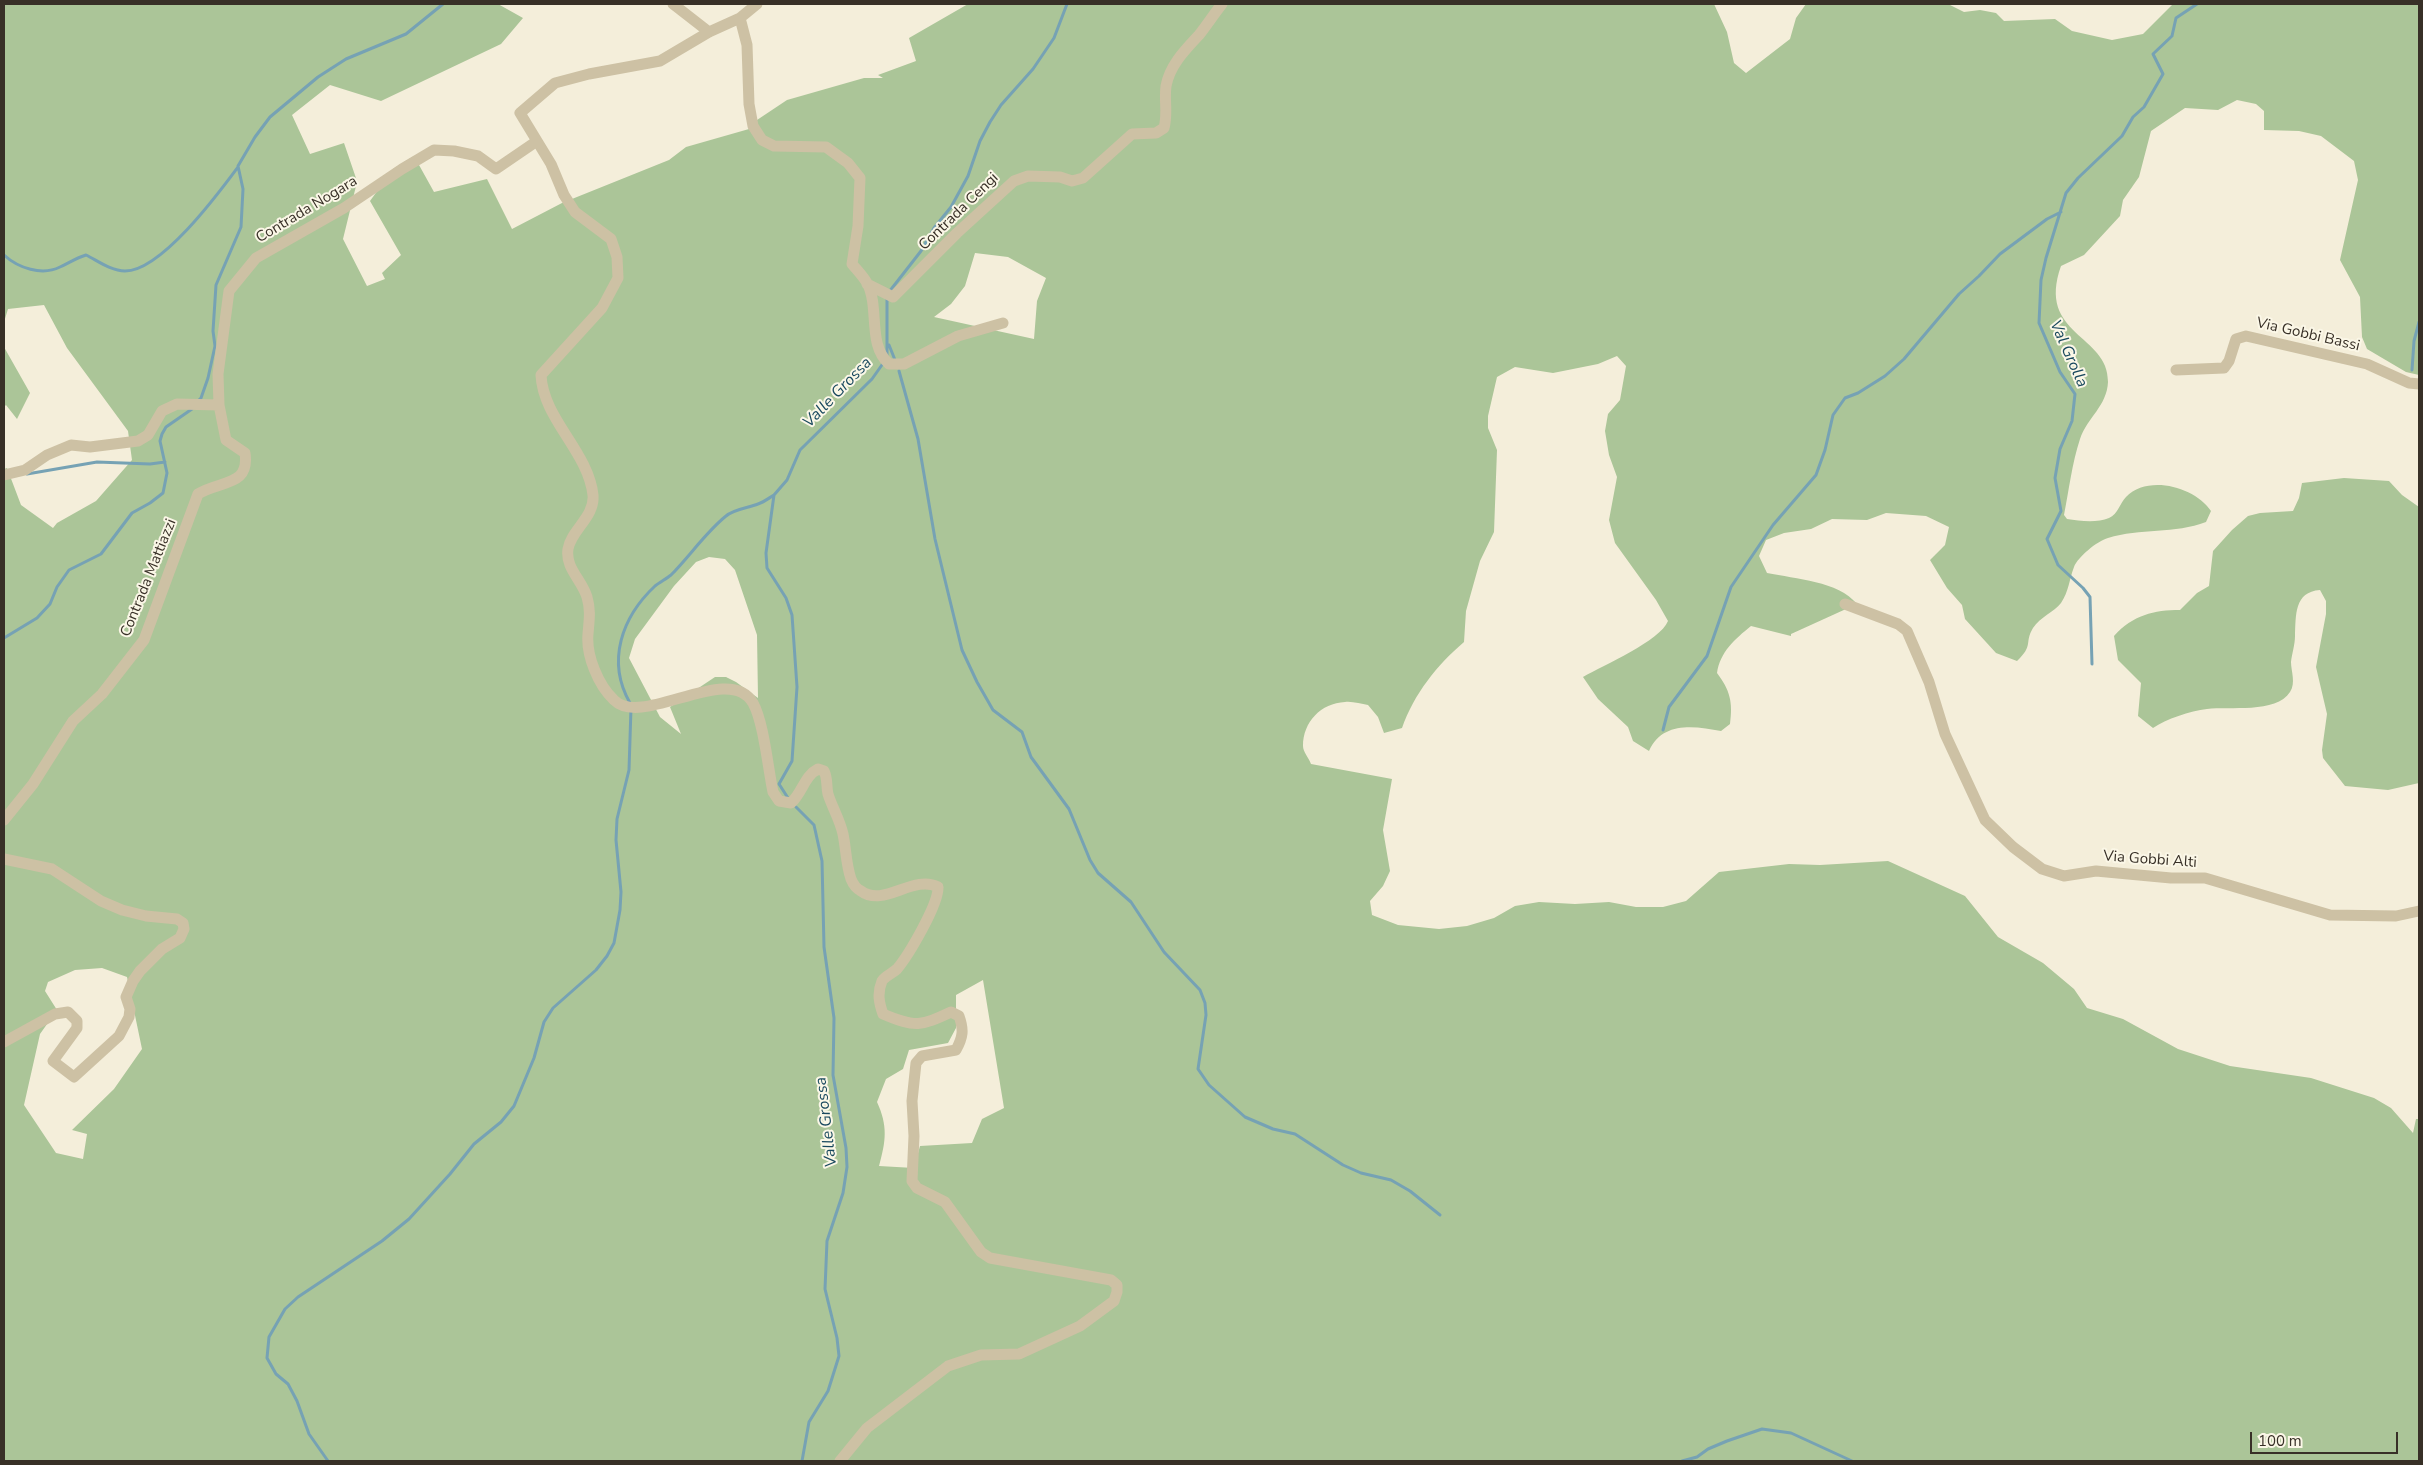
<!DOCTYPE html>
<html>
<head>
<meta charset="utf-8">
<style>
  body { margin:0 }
  #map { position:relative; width:2423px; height:1465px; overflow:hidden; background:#f4eeda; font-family:"Nunito Sans",sans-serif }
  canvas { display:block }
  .frame { position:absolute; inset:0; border:5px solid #383027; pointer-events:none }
  .scale { position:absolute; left:2250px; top:1432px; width:148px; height:22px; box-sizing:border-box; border:2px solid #383027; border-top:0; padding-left:6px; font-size:15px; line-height:18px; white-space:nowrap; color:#383027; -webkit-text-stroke:4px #fbf7e7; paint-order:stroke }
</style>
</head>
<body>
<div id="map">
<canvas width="2423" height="1465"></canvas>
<div class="frame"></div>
<div class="scale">100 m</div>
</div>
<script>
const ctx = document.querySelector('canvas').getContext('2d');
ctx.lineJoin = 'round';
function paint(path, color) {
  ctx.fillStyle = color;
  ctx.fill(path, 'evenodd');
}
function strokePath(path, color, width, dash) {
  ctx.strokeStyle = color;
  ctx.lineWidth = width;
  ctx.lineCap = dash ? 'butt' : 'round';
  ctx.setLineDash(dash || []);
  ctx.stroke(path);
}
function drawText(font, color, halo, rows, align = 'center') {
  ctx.font = font + ' "Nunito Sans",sans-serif';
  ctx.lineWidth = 4;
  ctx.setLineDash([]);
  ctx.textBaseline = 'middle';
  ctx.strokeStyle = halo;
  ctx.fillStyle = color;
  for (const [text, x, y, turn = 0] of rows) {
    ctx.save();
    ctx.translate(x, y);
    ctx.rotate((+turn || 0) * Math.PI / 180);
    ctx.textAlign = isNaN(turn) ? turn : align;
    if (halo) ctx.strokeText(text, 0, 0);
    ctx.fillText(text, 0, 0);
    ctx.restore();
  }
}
paint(new Path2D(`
  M4,4H498L523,18L501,44L381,101L330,85L292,115L310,154L344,143L358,184L356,186L343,239L367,286L385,279L382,273L401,255L370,201L393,169L414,156L434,192L487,179L512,229L562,203L669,160L686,147L749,129L748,126L787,100L864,78H883L878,75L916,61L909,38L968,4H1714L1727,32L1734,63L1746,73L1790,39L1796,18L1806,4H1948L1964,12L1980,10L1996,13L2004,21L2055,19L2072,31L2112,40L2143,34L2173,4H2419V375L2406,372L2367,349L2362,337L2360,297L2340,260L2358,180L2354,161L2321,136L2299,131L2264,130V111L2256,104L2237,100L2218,110L2185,108L2151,131L2139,177L2123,200L2120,216L2084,255L2061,266C2036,336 2109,334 2108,382C2107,406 2087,418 2080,439C2072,463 2069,490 2064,515L2067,519C2080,521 2097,523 2109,518C2118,514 2120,503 2126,497C2148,474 2195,487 2211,511L2206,522C2175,534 2140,528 2108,538C2097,541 2078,557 2074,567C2069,580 2069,591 2061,603C2054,612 2040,617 2033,628C2024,643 2034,645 2017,661L1996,653L1965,619L1962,605L1947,588L1930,560L1945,545L1949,527L1926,516L1886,513L1867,520L1832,519L1811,529L1784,533L1766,540L1759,556L1767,573C1796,579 1838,581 1857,604L1791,634V636L1751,626C1735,639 1720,652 1717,673C1730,690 1733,702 1730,724L1721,731C1695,726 1662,721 1649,751L1633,741L1628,727L1598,699L1583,677C1604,665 1660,641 1668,621L1656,600L1615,543L1609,520L1617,477L1609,455L1605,431L1608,414L1620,400L1626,366L1617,356L1598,364L1553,373L1515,367L1497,377L1488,416V428L1497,450L1494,532L1480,561L1466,611L1464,642C1437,665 1414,694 1402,728L1384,733L1378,717L1368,705C1361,704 1352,701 1345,702C1321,703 1303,722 1303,746C1303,752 1309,758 1311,764L1392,779L1383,830L1390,871L1383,886L1370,901L1372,915L1398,925L1439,929L1467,926L1494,918L1515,906L1539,902L1575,904L1609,902L1636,907H1663L1686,901L1719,872L1789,864L1820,865L1888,861L1965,896L1998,937L2043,963L2074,989L2087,1008L2123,1019L2178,1049L2230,1066L2311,1078L2374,1098L2391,1108L2413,1133L2416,1119H2419V1461H4V469L7,468L21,505L53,528L57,523L96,501L132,460L128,431L67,348L44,305L8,309L4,322ZM975,253L1008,257L1046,278L1037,301L1034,339L934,317L951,304L965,286ZM709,557L725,559L735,570L757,635L758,698L736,682L726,677H715L670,707L681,734L660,717L629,658L635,639L674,586L696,562ZM102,968L127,977L142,1049L114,1089L72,1130L87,1134L83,1159L56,1153L24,1105L40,1034L57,1010L45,991L48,982L75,970ZM983,980L1004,1108L982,1119L972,1143L920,1146L914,1168L879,1166C886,1141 888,1126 877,1102L886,1079L903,1069L909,1050L948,1043L956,1028V995Z
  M4,347L30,393L17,419L6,405L4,407Z
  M2344,478L2389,481L2402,495L2419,507V783L2388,790L2345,786L2323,758L2322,750L2327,714L2316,667L2326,614V601L2320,590C2294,592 2296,615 2295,636C2295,645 2292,653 2291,662C2291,671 2296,683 2290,692C2276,714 2229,706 2207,709C2190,711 2166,719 2153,728L2138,716L2141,683L2118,660L2114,636C2133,615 2154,610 2180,610L2197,593L2209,586L2213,551L2232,530L2248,516L2260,513L2293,511L2299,498L2302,483Z`), '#abc598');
strokePath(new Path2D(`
  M4,255C18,268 42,276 60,267C69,263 76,258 86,255C98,261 111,271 125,271C161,271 218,194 238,167
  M889,292L921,251L934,228L951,207L968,176L980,141L990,122L1001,105L1033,69L1054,38L1067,4
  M889,345L895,360
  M887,356V298
  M2412,370L2414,341L2419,322
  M899,371L918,439L935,539L962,650L977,682L993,710L1022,732L1031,757L1069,809L1090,860L1098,873L1131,902L1164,952L1200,990L1205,1003L1206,1015L1198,1069L1209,1085L1245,1117L1273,1129L1295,1134L1343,1165L1361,1173L1391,1180L1410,1191L1440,1215
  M197,402L201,398L208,378L215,346L213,331L216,285L241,227L243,189L238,166L255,137L270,117L318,77L346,59L406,34L443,4
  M27,474L97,462L150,464L165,462
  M4,638L37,618L50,604L57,587L69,570L101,554L132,513L150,503L163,493L167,473L160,441L162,434L166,427L192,409
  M2092,664L2090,597L2083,588L2058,565L2047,539L2061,511L2055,478L2060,449L2072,421L2075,394L2060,372L2039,323L2041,280L2046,258L2066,193L2078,178L2122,136L2133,117L2144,107L2163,74L2153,54L2172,36L2176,18L2197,4
  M630,703C606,661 622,617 655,586C660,582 666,579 671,575C690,556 705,533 726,516C734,509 748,508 758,504C764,502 769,498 774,495
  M1663,730L1669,707L1707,656L1731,587L1773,525L1816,475L1825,450L1833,415L1845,398L1858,393L1885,376L1904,359L1959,294L1979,276L2000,254L2047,219L2061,212
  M788,798L779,784L792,761L797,687L792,615L786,598L767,568L766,553L774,495L787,480L800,450L872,379L884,362
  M796,807L814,825L822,861L824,947L834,1018L833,1075L846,1148L847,1167L843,1193L827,1241L825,1289L837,1338L839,1356L828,1391L809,1422L802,1461
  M328,1461L309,1434L297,1401L288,1384L276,1374L267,1358L269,1337L285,1309L298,1297L382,1241L409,1219L450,1174L474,1144L501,1122L514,1106L534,1058L544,1022L553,1008L596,970L607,956L614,943L620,910L621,892L616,840L617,819L629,770L631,708
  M1682,1461L1697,1457L1708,1449L1727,1441L1762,1429L1791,1433L1852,1461`), '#76a2b4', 3);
strokePath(new Path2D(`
  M673,4L709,32
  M757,4L740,18L709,32L660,61L589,74L555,83L520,113L551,164L564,195L575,212L611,239L617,257L618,278L602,308L541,375C543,419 588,451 593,495C595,517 571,530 568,549C565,568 582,580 587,597C591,611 589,621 588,634C586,655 598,685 614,700C642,729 729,661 753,703C764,723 768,769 773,792L779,801L791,803C803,792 804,776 818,769L824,771C828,779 826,786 828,794C832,807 840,820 843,834C846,848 846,865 851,879C853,884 857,889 861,891C884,908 913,874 938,887C939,904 908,956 897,969C893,973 885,976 882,981C877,993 879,1003 883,1014C916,1028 921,1026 951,1012L959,1016C964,1030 963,1037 956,1050L922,1056L916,1063L912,1101L914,1136L912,1181L917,1188L945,1202L981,1252L990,1258L1111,1280L1117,1285V1292L1114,1301L1080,1326L1019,1354L981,1355L948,1366L867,1428L840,1461
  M740,18L747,45L749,104L753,126L762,140L774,146L826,147L848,163L860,178L858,226L852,264C857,270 863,276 867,283C880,307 867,345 889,364H904L958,336L1003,323
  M867,284L893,297L957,233L1014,181L1028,176L1060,177L1072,181L1083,178L1132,134L1156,133L1164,128C1168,114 1164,100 1166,86C1170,65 1185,50 1199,35C1207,25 1214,14 1222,4
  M2176,370L2224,368L2229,361L2236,339L2246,336L2367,364L2409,383L2419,384
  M4,475L25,470L47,455L71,445L90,447L138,441L148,435L162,411L177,404L219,405
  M1845,604L1898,624L1907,631L1929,682L1945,734L1985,820L2013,847L2042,869L2064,876L2096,871L2171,878H2205L2330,915L2396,916L2419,911
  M4,820L33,784L73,721L102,694L144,640L198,494C220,480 250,487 245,453L226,440L219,405L218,374L229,291L256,258L344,208L402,169L434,150L454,151L478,156L496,169L537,141
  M4,859L52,869L101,901L122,910L146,916L177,919L183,923L184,929L180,938L162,949L140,971L133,981L126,997L130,1009L129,1017L119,1036L74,1077L53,1061L77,1028V1021L68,1012L55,1014L4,1042`), '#cdc1a4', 11);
drawText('15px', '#383027', '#fbf7e7', [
  ["Contrada Nogara",307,210,-31],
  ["Contrada Cengi",959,212,-44],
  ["Via Gobbi Bassi",2308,335,13],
  ["Contrada Mattiazzi",149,578,-68],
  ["Via Gobbi Alti",2150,860,4]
]);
drawText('italic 16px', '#18485e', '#fbf7e7', [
  ["Val Grolla",2068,354,66],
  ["Valle Grossa",838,393,-46],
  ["Valle Grossa",827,1122,-97]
]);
</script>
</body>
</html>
